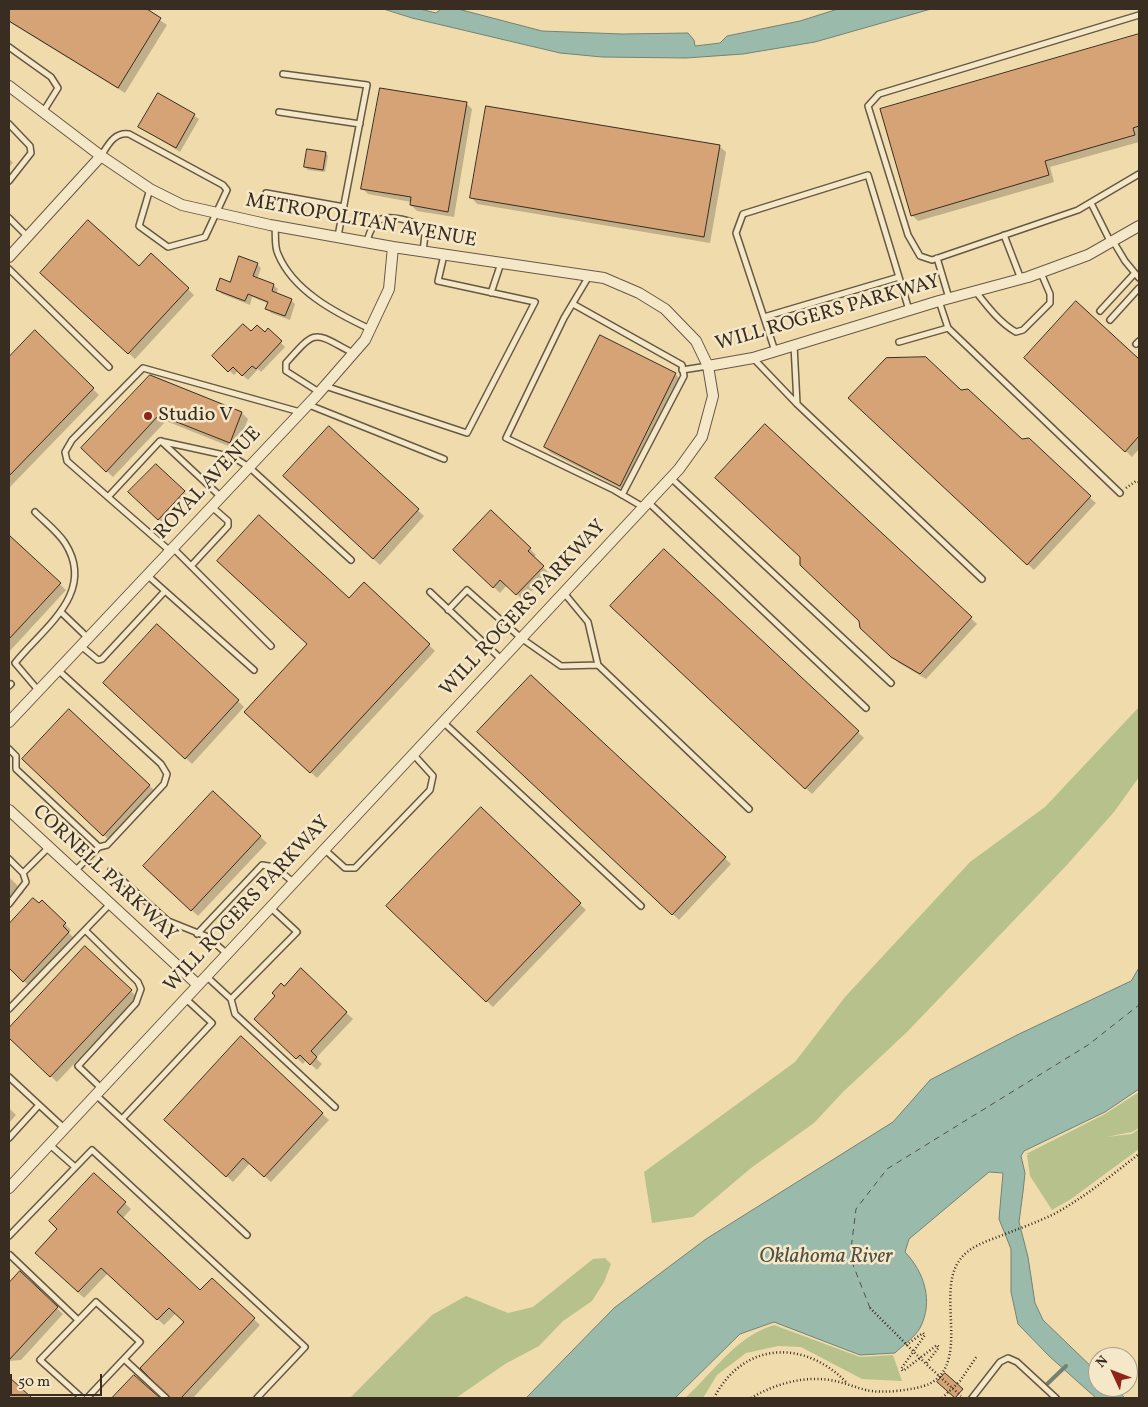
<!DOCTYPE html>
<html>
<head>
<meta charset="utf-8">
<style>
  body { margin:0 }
  #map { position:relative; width:1148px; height:1407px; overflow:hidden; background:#f0dbac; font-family:Vollkorn,serif }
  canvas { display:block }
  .frame { position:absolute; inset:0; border:10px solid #392d22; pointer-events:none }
  .north { position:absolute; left:1088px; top:1347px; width:50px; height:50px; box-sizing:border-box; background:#f5e8c9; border:1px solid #aa9d86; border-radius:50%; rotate:313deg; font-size:14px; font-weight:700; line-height:20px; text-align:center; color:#392d22 }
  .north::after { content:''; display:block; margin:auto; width:18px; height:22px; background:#8f2418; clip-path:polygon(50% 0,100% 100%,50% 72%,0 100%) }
  .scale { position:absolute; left:10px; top:1374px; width:92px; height:22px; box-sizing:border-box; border:2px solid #392d22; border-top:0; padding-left:6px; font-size:15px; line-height:18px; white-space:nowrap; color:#392d22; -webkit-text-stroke:4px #f5e8c9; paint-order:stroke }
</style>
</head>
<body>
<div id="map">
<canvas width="1148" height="1407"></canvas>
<div class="frame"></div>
<div class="north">N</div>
<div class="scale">50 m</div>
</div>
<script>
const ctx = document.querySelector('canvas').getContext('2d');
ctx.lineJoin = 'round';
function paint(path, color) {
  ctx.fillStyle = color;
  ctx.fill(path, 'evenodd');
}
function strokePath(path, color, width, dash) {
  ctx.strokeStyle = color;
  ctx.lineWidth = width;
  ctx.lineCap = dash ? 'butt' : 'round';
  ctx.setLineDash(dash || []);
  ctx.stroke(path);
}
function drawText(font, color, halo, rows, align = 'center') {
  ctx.font = font + ' Vollkorn,serif';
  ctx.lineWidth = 5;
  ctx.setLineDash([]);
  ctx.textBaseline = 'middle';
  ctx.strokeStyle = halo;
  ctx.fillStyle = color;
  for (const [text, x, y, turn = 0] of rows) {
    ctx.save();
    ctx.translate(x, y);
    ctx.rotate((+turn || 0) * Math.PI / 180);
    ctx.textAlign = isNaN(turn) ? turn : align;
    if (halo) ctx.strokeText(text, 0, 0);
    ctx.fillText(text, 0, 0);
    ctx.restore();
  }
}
paint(new Path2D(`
  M1139,707V777L1114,812L1065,867L907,1032L843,1092L814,1123L751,1168L693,1217L652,1223L644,1172L795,1062L845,997L970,862L1045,807Z
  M1139,1092V1128L1132,1132L1106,1137L1132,1134L1139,1129V1149L1071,1199L1052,1210L1030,1176L1027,1155L1030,1154H1026L1105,1114Z
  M605,1258L611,1264L604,1282L592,1301L563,1321L539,1346L505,1364L456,1398H350L432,1315L466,1296L508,1313L533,1307L593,1259Z
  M774,1325L860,1357L893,1355L902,1381L862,1379L801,1347L778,1346L746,1353L717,1375L703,1398H685C714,1372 735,1337 774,1325Z`), '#b6c18c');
const water = new Path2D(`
  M384,9H420L436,13L441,9H458L542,31L622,34L688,33L694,40L695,46L720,43L727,36L800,21L838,9H931L815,42L743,54L686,58L602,57L560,53L412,18Z
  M1139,968V1089L1105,1112L1024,1151L1021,1156L1025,1173L1023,1192L1019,1222L1028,1257L1035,1303L1043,1320L1098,1373V1387H1113L1125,1398H1096L1049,1356L1018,1324L1011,1292V1249L999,1219L1003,1173L989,1172L909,1239L905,1252C924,1272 934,1301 920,1328C915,1337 902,1346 895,1353L860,1355L774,1322L740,1334L675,1398H526L614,1308L706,1239L893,1122L930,1080L1017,1035L1131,981Z`);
paint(water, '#9abbab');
strokePath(water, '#738274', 1);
paint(new Path2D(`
  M9,9H144L167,25L125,93L9,22Z
  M1139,35V142L1050,167L1054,182L918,221L912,215L882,110Z
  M159,94L199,119L180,152L140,127Z
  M466,103L472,109L454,217L417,211L411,205V202L368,194L362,188Z
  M719,146L726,152L710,243L477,204L471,197Z
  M326,153L328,156L325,172L308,170L305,167Z
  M9,158L13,163L9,167Z
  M257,264L261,268L257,279L273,285L278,289L276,294L291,300L295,304L290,320L271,313L267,308L269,304L252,297L250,305L222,294L217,289L230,283Z
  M139,268L188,289L194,295L135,359L48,279Z
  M1076,303L1139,361V449L1132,457L1031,364Z
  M268,330L285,347L261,372L258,369L248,380L238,371L234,375L214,356L251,333L265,334Z
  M35,332L99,395L9,488V359Z
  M601,337L676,375L682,381L626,491L551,453L545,447Z
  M150,376L242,413L248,419L236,449L166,421L113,477L82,448Z
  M961,391L1096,503L1034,570L856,405Z
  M765,426L977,624L926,679L899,663L867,634L861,620L801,557Z
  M329,428L424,516L380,565L291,482Z
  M156,465L188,496L163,523L130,492Z
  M491,512L536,555L533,558L549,573L523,600L507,585L500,593L455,550Z
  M9,537L66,590L9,652Z
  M664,550L864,738L812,794L618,612Z
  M350,600L429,645L435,651L317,778L252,718L309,644Z
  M531,676L731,864L679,920L485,738Z
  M111,689L238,701L244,707L192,764Z
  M69,710L156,792L110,841L29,765Z
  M213,792L267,843L198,916L144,866Z
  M481,809L586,910L493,1007L388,906Z
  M9,877L24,892L9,908Z
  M33,900L39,905L42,902L65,924L71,930L69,933L75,939L30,987L9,967V925Z
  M85,948L137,997L57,1082L9,1037V1030Z
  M301,970L353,1019L316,1058L322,1064L317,1070L306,1060L303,1064L256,1019Z
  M241,1038L329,1120L271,1182L250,1163L233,1182L172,1126Z
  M9,1108L16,1115L9,1123Z
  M94,1174L131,1209L122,1219L200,1292L212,1279L260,1325L193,1398H171L186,1322L176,1313L164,1325L108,1273L84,1298L43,1259L59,1229Z
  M20,1273L63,1314L21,1360L9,1361V1285Z`), '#0003');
strokePath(new Path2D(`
  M1044,1387L1066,1366`), '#738274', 4);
strokePath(new Path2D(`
  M870,1308L850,1257L856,1209L887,1169L1088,1045L1139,1005`), '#515044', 1, [6, 5]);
const building = new Path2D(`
  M9,9H147L161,18L118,88L9,21Z
  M1139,34V126L1133,128L1135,135L1045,161L1049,175L911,216L880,109Z
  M380,88L467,102L448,212L410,205L411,197L361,189Z
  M158,93L195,114L176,148L138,127Z
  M486,106L720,145L704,237L470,198Z
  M307,149L326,152L323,170L304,167Z
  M88,220L139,266L151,253L189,288L128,354L40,273Z
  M239,256L258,263L253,276L274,284L272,291L292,299L285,316L265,309L268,302L248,294L245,301L216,290L220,278L230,282Z
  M1076,301L1139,359V436L1125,452L1024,358Z
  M243,324L251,331L257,325L265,332L268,328L282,341L256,369L252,366L242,376L233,367L228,372L212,356Z
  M35,330L94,388L9,476V357Z
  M600,335L676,373L620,486L544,447Z
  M926,357L961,390L968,389L1022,439L1029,438L1091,496L1027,565L848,398L886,358Z
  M150,375L242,412L230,443L159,415L106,472L81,448Z
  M765,424L972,617L920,674L891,657L860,628L859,621L800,565V557L715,478Z
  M329,426L419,509L373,559L283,476Z
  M156,464L185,491L158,520L128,492Z
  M491,510L531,548L528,551L544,566L516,595L500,580L493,588L453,550Z
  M259,515L349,598L364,582L430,644L310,773L244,712L307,644L217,561Z
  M9,535L61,583L9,639Z
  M664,549L859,731L805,789L610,606Z
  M157,624L239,700L185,759L103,683Z
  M531,675L726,857L672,915L477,732Z
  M69,709L150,785L103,836L22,759Z
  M213,791L261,836L191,911L143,866Z
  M481,807L581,903L486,1002L386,906Z
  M33,898L39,903L42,900L66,923L63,926L69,932L23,982L9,968V924Z
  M85,946L132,990L50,1077L9,1038V1028Z
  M301,968L347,1012L311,1051L317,1057L310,1065L300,1055L296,1059L254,1019L275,996L272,993L281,983L284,986Z
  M241,1036L323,1113L264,1177L243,1158L226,1177L164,1120Z
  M94,1173L126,1202L117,1212L200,1290L212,1278L255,1318L181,1398H170L140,1368L184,1322L169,1308L157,1320L101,1268L78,1292L35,1253L57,1229L49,1221Z
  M20,1271L58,1307L9,1360V1283Z
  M945,1373L963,1389L955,1398L937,1382Z
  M134,1375L160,1398H112Z
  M9,1377L32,1398H9Z`);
paint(building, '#d6a377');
strokePath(building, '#392d22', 1);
const lane = new Path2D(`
  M1139,15L879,94L868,106L908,235L920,256L932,260L1078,210L1139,174
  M9,47L51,77L58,88L43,112
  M283,74L367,85L338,236
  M279,112L360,124
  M9,124L30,146L31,153L9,181
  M101,156C108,145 114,132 129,134L223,185L227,190L205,237L168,247L139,226L150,189
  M266,193L344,207
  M1091,203L1111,243
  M9,218L27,236
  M275,226C276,235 274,246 278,254C293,291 336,313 370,329
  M1004,235L1021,279
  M367,241C369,234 372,224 379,220C390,214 414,221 423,228L425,235L423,251
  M1113,241L1125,261L1139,278
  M937,258L949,298
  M9,269L109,367
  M589,276L564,318L506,438L614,490L643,507
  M976,292C987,306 1000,323 1016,332L1023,330L1050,303V294L1041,273
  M491,293L501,263
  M939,301L948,328L1120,493
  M573,304L682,365L684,376L622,495
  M1100,311L1134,274
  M764,317L899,277
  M1110,320L1139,288
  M899,342L948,328
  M1136,344L1139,341
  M794,345L797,404
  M775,351L736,233L743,214L868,175L909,310
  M753,358L797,404L982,579
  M682,370L708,366
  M325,386L467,433L535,302L438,281L444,255
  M319,392L286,371V363C317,328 313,332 353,353
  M309,405L444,459
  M161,441L221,497
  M671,478L891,683
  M108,497L67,461L65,452L72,440L143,368L300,412
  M648,502L866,708
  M35,512C45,522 58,532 65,543C97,593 43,628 15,663L38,690
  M173,548L271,646
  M170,551L108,497L160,441L233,457L249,467L351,560
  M191,566L228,526V521L212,507
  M147,575L254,670
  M430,592L501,659
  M448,610L467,590L521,638L561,666L598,665L588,622L564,593
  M61,612L88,638
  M81,646L98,660L102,659L165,591
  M598,665L749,809
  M9,686L11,684
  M443,722L641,906
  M9,749L16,756V769L99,847L107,845L164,784L167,774L161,764L58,670
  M324,849L345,868H355L430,790L433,776L413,754
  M9,859L23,873L26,882L9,904
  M111,870L168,921L208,937L226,953
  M75,871L99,847
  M23,873L49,847
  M85,930L138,982L141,989L136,1003L78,1066L101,1088
  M197,934L262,865L275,867L293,882
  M206,976L231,999L235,1014L335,1107
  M231,999L297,932L270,907
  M9,1009L110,904
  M9,1077L64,1128
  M96,1095L247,1235
  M122,1119L212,1023L186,999
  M9,1138L39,1105
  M50,1145L75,1167
  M9,1236L92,1150L305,1347L257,1398
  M10,1255L77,1319
  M124,1359L166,1398
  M82,1398L40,1360L96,1302L140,1342L87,1398
  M972,1398L1000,1362L1008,1358L1017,1362L1056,1398`);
const street = new Path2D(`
  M9,86L101,156L150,189L182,205L270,225L393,247L604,278L639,293L665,309L696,341L708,366L713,396L702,437L679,469L9,1188
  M9,257L101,156
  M708,366L753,358L939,301L1028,277L1088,255L1139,226
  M9,722L317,395L365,340L389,289L393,247
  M9,810L197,984`);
strokePath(lane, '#675844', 8);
strokePath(street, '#675844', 12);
strokePath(new Path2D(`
  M1126,488L1136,481L1139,482
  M870,1308L926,1364
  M906,1345L923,1333L925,1335L901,1369L903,1371L937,1345L939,1347L926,1364L961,1396
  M714,1398C743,1341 805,1339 847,1383
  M751,1398C775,1384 802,1376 830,1380C843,1382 854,1387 866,1390C881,1394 916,1390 929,1384C971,1363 936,1294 959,1261C968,1247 985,1242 1000,1236C1018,1229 1038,1222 1056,1213C1086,1196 1112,1175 1139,1154
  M942,1398L960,1381L977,1356`), '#392d22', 2.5, [1, 2.5]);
strokePath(lane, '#f5e8c9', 5);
strokePath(street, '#f5e8c9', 10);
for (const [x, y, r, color] of [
  [148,416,5,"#8f2418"]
]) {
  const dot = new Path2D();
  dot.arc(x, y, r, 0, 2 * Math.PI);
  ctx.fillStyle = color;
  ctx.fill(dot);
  strokePath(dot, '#f5e8c9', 2);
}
drawText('20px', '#392d22', '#f5e8c9', [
  ["METROPOLITAN AVENUE",361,222,10],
  ["WILL ROGERS PARKWAY",828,314,-16],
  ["ROYAL AVENUE",209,484,-47],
  ["WILL ROGERS PARKWAY",524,609,-47],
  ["CORNELL PARKWAY",104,874,43],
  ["WILL ROGERS PARKWAY",248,905,-47]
]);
drawText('20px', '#392d22', '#f5e8c9', [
  ["Studio V",158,416]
], 'left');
drawText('italic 21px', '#515044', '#f5e8c9', [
  ["Oklahoma River",826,1258]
]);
</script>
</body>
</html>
